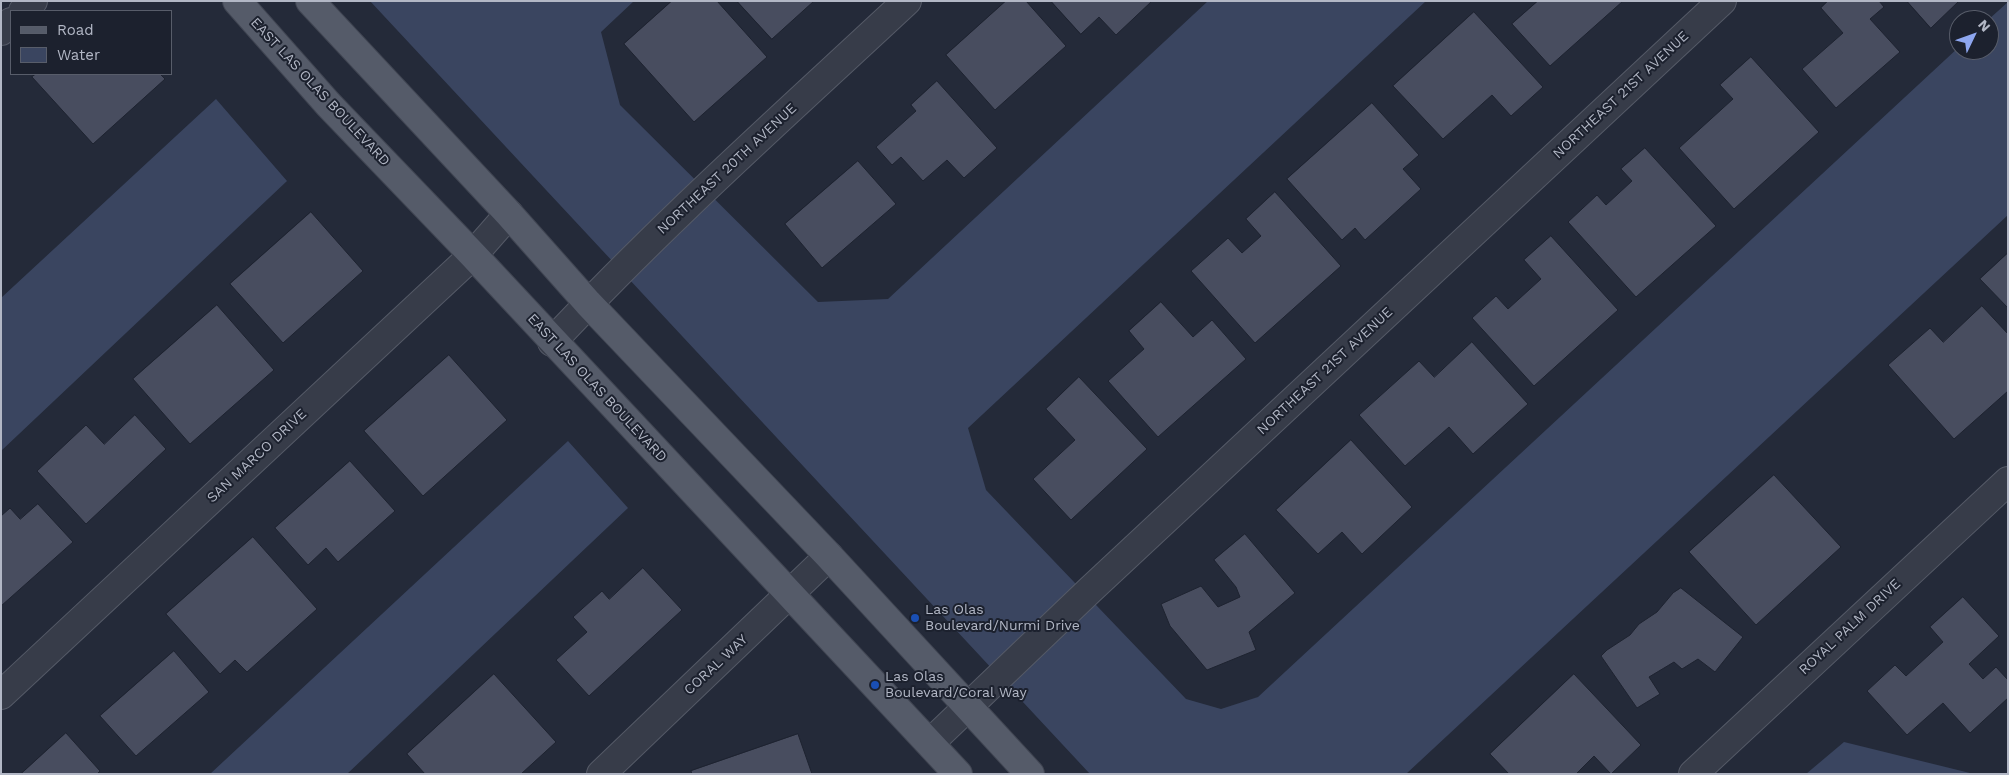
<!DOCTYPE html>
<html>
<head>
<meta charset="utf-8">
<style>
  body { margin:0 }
  #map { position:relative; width:2009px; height:775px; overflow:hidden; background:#242a39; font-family:"Work Sans",sans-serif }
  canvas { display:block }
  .frame { position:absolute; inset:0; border:2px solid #b2b7c5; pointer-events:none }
  .legend { position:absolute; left:10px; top:10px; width:162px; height:65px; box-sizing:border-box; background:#1c212e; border:1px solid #585d6a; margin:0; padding:6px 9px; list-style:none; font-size:15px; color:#b2b7c5 }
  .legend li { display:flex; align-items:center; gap:10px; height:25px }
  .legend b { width:25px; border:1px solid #585d6a }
  .north { position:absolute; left:1949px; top:10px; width:50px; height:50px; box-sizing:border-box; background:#1c212e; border:1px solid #585d6a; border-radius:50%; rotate:48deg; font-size:14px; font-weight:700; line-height:20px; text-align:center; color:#b2b7c5 }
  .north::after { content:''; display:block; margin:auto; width:18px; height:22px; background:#8da6ef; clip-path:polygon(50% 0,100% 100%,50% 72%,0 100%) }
</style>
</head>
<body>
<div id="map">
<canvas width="2009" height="775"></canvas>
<div class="frame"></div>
<ul class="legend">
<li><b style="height:6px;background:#555b69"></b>Road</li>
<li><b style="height:14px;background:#3a4560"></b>Water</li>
</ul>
<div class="north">N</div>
</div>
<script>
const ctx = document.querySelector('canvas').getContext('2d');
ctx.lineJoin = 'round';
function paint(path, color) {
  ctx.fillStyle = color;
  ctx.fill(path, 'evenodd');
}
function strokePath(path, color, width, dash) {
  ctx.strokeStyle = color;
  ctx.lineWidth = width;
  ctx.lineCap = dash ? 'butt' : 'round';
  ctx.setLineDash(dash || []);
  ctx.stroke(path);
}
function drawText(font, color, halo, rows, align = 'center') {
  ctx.font = font + ' "Work Sans",sans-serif';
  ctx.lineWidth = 4;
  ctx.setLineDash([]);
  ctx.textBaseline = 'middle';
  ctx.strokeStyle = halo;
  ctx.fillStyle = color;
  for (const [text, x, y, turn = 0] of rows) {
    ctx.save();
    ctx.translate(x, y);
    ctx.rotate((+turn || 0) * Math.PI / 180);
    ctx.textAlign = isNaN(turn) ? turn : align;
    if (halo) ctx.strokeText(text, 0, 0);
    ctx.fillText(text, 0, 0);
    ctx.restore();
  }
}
paint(new Path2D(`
  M370,1H634L601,32L620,105L818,302L888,299L1208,1H1426L968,428L986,490L1186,699L1221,709L1258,697L1959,47V50H1989L1988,20L2008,2V215L1406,774H1090Z
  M216,99L287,181L1,451V298Z
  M568,441L628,508L347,774H210Z
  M1844,742L1974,774H1806Z`), '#3a4560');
const building = new Path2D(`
  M672,1H717L767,57L694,122L624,44Z
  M737,1H814L772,39Z
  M1006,1H1026L1066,46L995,110L946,55Z
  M1051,1H1152L1116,35L1099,17L1081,34Z
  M1538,1H1623L1550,66L1512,24Z
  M1828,1H1879L1884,7L1870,19L1900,52L1836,108L1802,69L1843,33L1821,8Z
  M1907,1H1959L1931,28Z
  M1474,12L1543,87L1511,116L1492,95L1443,139L1393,86Z
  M1751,57L1819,132L1734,209L1679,148L1733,99L1720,85Z
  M36,74H160L165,79L93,144L32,77Z
  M937,81L997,148L964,178L947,160L923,181L901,157L892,165L876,147L916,111L911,105Z
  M1372,103L1419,155L1403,169L1421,189L1365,240L1355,228L1342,240L1287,179Z
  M1645,148L1716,226L1636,297L1568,222L1597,195L1606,205L1632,181L1621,169Z
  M858,161L896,204L822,268L785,224Z
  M1275,192L1341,266L1255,343L1191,271L1228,238L1242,253L1261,236L1246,219Z
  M311,212L363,271L283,343L230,284Z
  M1551,236L1618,310L1534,386L1472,318L1496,296L1508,309L1541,279L1524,260Z
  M2008,253V308L1980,279Z
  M1161,302L1193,337L1212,320L1246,359L1158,437L1108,381L1144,349L1129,331Z
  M217,305L274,370L190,444L133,379Z
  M1982,306L2008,334V391L1954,439L1888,365L1930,328L1943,342Z
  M1472,342L1528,404L1473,454L1449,427L1405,466L1359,415L1419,361L1434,377Z
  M449,355L507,420L423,496L364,431Z
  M1079,377L1147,449L1071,520L1033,479L1075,440L1046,409Z
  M135,415L166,449L86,524L37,471L86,425L104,444Z
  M1351,440L1412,507L1362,554L1342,532L1318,554L1276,510Z
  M350,461L395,511L338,562L326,548L308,565L275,528Z
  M1774,475L1841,547L1756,625L1689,552Z
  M38,504L73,542L1,606V516L10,508L20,519Z
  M1245,534L1295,593L1249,632L1256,650L1207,670L1170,626L1161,604L1201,586L1218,607L1240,597L1236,587L1214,560Z
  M253,537L317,609L247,672L235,660L220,674L166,614Z
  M643,568L682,610L589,696L556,660L587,632L573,617L602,591L609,599Z
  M1681,588L1743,637L1715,672L1698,659L1682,669L1674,662L1649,677L1660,694L1637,708L1601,656L1607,650L1630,635L1639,624L1657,612L1673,593Z
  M1963,597L1999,636L1969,664L1983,679L1996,667L2008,680V698L1970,733L1943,703L1907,735L1867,691L1895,665L1906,676L1943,642L1930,627Z
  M174,651L209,692L136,756L100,716Z
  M494,674L556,742L521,774H425L407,754Z
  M1574,674L1641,745L1611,774L1594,756L1576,774H1509L1490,754Z
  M66,733L100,771L97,774H21Z
  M798,734L812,774H692L691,771Z`);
paint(building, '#484d5f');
strokePath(building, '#1e2330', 1);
const minor = new Path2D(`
  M23,11L33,1
  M1,31L11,22
  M552,342C664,222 787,113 907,1
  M1,695L473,255L509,214
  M930,743L1090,590L1722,1
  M601,774L829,556
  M1693,774L2008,481`);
const major = new Path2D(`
  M237,1L328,104L473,255L958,774
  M310,1L509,214L588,303L829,556L1030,774`);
strokePath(minor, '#555a67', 30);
strokePath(major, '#404552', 30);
strokePath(minor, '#373c49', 28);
strokePath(major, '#555b69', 28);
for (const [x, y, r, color] of [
  [915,618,5,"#1a4fb4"],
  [875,685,5,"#1a4fb4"]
]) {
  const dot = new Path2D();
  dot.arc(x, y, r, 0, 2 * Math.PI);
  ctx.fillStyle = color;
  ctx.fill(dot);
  strokePath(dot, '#1c212e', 2);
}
drawText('14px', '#b2b7c5', '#1c212e', [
  ["EAST LAS OLAS BOULEVARD",320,92,47],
  ["NORTHEAST 21ST AVENUE",1621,95,-43],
  ["NORTHEAST 20TH AVENUE",727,169,-43],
  ["NORTHEAST 21ST AVENUE",1325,371,-43],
  ["EAST LAS OLAS BOULEVARD",597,388,47],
  ["SAN MARCO DRIVE",257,456,-43],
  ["ROYAL PALM DRIVE",1850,627,-43],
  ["CORAL WAY",716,665,-43]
]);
drawText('14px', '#b2b7c5', '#1c212e', [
  ["Las Olas",925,610],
  ["Boulevard/Nurmi Drive",925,626],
  ["Las Olas",885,677],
  ["Boulevard/Coral Way",885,693]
], 'left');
</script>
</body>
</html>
